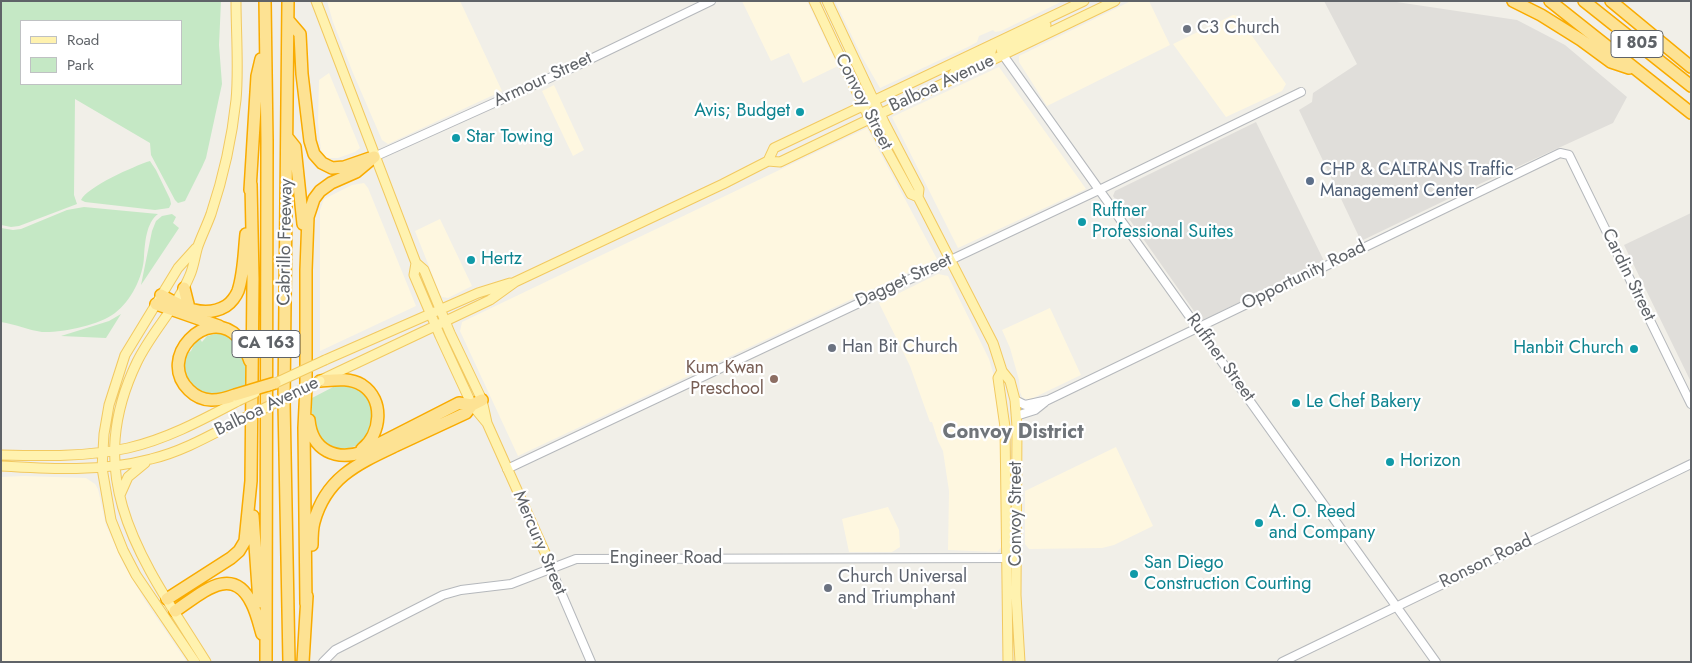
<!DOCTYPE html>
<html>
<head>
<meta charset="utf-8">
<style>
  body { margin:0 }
  #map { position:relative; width:1692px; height:663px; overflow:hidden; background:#f1efe8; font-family:Jost,sans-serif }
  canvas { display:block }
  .frame { position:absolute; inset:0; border:2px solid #5f6368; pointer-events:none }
  .legend { position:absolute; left:20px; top:20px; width:162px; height:65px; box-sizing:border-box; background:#fff; border:1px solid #bfc1c3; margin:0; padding:6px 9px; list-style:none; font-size:15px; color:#5f6368 }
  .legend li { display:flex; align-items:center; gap:10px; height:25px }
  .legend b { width:25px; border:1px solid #bfc1c3 }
</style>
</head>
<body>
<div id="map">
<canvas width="1692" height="663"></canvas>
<div class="frame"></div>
<ul class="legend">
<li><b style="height:6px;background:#fff2af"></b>Road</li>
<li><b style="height:14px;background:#c5e8c5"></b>Park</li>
</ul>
</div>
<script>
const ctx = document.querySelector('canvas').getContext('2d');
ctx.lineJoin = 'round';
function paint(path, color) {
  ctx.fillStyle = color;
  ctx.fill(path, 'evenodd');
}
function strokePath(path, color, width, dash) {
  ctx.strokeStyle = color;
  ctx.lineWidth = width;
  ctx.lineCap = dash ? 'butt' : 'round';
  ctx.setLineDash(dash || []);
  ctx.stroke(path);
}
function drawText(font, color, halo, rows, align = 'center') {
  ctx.font = font + ' Jost,sans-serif';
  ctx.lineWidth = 4.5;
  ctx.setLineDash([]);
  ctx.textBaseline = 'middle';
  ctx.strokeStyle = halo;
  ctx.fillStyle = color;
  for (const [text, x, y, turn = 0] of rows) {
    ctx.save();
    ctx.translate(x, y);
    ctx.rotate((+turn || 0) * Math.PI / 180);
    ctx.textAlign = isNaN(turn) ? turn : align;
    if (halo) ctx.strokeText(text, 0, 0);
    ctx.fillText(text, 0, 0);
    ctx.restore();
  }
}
paint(new Path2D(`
  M327,1H460L502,91L388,144L382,140L353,73L333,22Z
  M742,1H807L838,66L803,83L789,53L771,61Z
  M835,1H1063L1001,31L995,32L993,30L979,36L977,42L970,46L880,88L862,57Z
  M1131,1H1149L1170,45L1047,106L1019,62V56Z
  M1233,15L1238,16L1286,84L1282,91L1226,117L1173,44Z
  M999,67L1086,189L958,248L892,117Z
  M329,73L360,148L355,152L338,158H326L321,151L318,122L319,80Z
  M554,85L584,150L573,156L542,91Z
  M867,128L937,259L518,456L460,331L462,322Z
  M364,183L368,188L416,306L320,351V210L324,199L352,185Z
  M440,219L472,286L448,298L442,297L440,294L415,231Z
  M938,274L948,276L989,359L994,376L1003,428V545L997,552L948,550L949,491L943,451L938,441L932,422H930L910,366L879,303Z
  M1050,308L1081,375L1029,400L1026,399L1022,397L1020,392L1019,380L1010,348L1002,330Z
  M1116,447L1153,526L1114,545L1102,548L1029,549L1025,544V491Z
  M24,476L86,478L95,484L98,489L106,525L123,563L146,602L187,662H1V477Z
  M888,507L899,530L900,547L892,552H849L842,519Z`), '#fef7e0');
paint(new Path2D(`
  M1324,1H1390L1517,20L1565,45L1627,97L1613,123L1471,188L1361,241L1299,110L1312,102L1313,93L1357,64Z
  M1256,122L1324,261L1201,321L1113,196L1115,191Z
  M1691,213V382L1624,245Z`), '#e0deda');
paint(new Path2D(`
  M1,1H221L219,45L222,84L206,158L202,167L185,201L178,203L175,200L151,155L150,143L75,99L74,195L77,204L19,226L11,227L1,225ZM181,21V84H21V21Z
  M150,161L156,170L170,199L171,204L169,208L155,210L85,202L81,200C87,187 134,166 150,161Z
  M84,207L158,214C146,223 145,243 144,257C143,277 131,301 115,313C100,325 61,333 42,332C28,330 15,324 1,322V228L13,230L21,229L67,210Z
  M172,214L176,217L173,223L179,228L141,285L152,231L156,221L162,216Z
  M121,314L106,338L61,336L109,321Z
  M215,334H223L232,338L246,359L248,384C241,388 233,393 226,395C221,396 208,397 203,395C187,389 182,369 186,354L191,351L196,340L200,339L202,342L207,336Z
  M345,385C364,388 368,397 376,413L366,439L356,446L345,449L330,447L319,438L312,423V398L335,386Z`), '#c5e8c5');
const minor = new Path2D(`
  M1003,55L1436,662
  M374,157L576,66L711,1
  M1015,400L1025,405L1048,400L1560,153L1569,155L1691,404
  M1016,416L1035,410L1045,402
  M507,469L1099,190L1301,92
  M551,569L591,662
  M323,662L335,650L443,595L461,590L511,584L576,559L1017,558
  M1282,662L1691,464`);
const major = new Path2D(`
  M316,1L416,263L414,275L440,336L472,405L487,423
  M814,1L869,118L911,194L918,197
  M827,1L884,122L919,189L918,197L993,343L1002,371L1010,381L1015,400L1017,427L1016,595L1020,662
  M1003,55L1001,49L1006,45L1046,25
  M950,79L956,70L991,52L993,44
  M768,161L774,148L1084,1
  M416,263L424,270L450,333L482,400L487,423L547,557L551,569
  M325,360L478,293L510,283
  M1002,371L998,378L1005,427L1008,662
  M323,379L490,300L515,282L723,184L768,161L780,162L1115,1
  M1,455C43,456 87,457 128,448C167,439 202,420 238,401
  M1,466C51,469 102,472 151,459C181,452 209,436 236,422
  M120,495L128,477L145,463
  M195,662L136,575L123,550L111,520L102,468L104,434L109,405L125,355L178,268L196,248
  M206,662C145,564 79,482 137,362C152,331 177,307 190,275C194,266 195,255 198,246C202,235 207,225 211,214C223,178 232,138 236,100C239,69 236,33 236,1`);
const highway = new Path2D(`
  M265,1L267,141L266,662
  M288,1L284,402L289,662
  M1513,1L1541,15L1581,40L1611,62L1629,68
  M1550,1L1691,113
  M1584,1L1691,86
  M1611,1L1691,67
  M288,20L300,34L302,74L310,141L314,154L322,163L332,168L344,167L370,158
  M287,137L295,147L303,224
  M250,190L257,76L261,59
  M184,288L189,308
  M161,295C182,307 204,319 226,306C231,303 236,296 238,291C244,273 244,252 246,234
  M156,304L219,326
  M320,381C334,380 349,377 362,385C385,400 381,434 362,449
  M235,395C219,401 203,404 189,390C156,358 207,305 238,337C244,343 247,353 250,361
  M309,420C312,451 336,461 363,452L459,403L472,405
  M253,516L259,602
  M312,545C312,538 312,529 314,522C326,478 357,464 395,446C419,435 442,424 466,413L472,405L482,400
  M167,599L231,558L239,551L245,541L251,481L253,279L251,184
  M306,604L304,428L306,386V270L308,217L314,199L320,191L331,183L356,172L374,157
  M175,611C200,595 232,562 252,604C257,614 259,624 262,634
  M303,662L307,596`);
strokePath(minor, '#b5b8bc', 10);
strokePath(major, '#f2c960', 11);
strokePath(highway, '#f9ab00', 14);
strokePath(minor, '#fff', 8);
strokePath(major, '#fff2af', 9);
strokePath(highway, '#fde293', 11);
const majorBridge = new Path2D(`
  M269,386L325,360
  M238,401L255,393
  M236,422L320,381`);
const highwayBridge = new Path2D(`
  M235,395L275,383`);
strokePath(majorBridge, '#f2c960', 11, []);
strokePath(highwayBridge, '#f9ab00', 14, []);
strokePath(majorBridge, '#fff2af', 9);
strokePath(highwayBridge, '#fde293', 11);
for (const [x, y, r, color] of [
  [1187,29,5,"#6b7280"],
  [800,112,5,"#0f9aa8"],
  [456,138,5,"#0f9aa8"],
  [1310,181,5,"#5c6f8a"],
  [1082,222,5,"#0f9aa8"],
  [471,260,5,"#0f9aa8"],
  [832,348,5,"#6b7280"],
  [1634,349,5,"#0f9aa8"],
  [774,379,5,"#8d6e63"],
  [1296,403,5,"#0f9aa8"],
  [1390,462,5,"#0f9aa8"],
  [1259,523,5,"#0f9aa8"],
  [1134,574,5,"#0f9aa8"],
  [828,588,5,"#6b7280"]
]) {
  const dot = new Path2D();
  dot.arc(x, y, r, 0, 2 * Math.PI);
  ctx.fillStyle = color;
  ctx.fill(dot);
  strokePath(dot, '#fff', 2);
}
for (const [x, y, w] of [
  [1637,44,52],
  [266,344,68]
]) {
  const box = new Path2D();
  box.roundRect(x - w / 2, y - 13.5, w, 27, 4);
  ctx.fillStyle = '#fff';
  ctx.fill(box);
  strokePath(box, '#5f6368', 1);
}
drawText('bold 16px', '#5f6368', null, [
  ["I 805",1637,44],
  ["CA 163",266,344]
]);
drawText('18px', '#5b616d', '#fff', [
  ["C3 Church",1197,29],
  ["Han Bit Church",842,348],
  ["Church Universal",838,578],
  ["and Triumphant",838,599]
], 'left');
drawText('18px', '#5f6368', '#fff', [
  ["Armour Street",543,80,-25],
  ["Balboa Avenue",942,84,-25],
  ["Convoy Street",863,102,63],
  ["Cabrillo Freeway",286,242,-89],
  ["Cardin Street",1628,275,64],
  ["Opportunity Road",1304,276,-26],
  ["Dagget Street",904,281,-25],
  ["Ruffner Street",1220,358,54],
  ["Balboa Avenue",267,407,-26],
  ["Convoy Street",1017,514,-90],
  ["Mercury Street",539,543,67],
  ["Engineer Road",666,559],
  ["Ronson Road",1486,562,-26]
]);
drawText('18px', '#0d838f', '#fff', [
  ["Avis; Budget",790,112,"right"],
  ["Star Towing",466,138],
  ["Ruffner",1092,212],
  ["Professional Suites",1092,233],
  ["Hertz",481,260],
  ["Hanbit Church",1624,349,"right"],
  ["Le Chef Bakery",1306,403],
  ["Horizon",1400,462],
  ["A. O. Reed",1269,513],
  ["and Company",1269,534],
  ["San Diego",1144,564],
  ["Construction Courting",1144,585]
], 'left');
drawText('18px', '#4e5e75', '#fff', [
  ["CHP & CALTRANS Traffic",1320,171],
  ["Management Center",1320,192]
], 'left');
drawText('18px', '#785e54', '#fff', [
  ["Kum Kwan",764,369],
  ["Preschool",764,390]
], 'right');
drawText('bold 20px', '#70757a', '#fff', [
  ["Convoy District",1013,433]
]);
</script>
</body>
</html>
